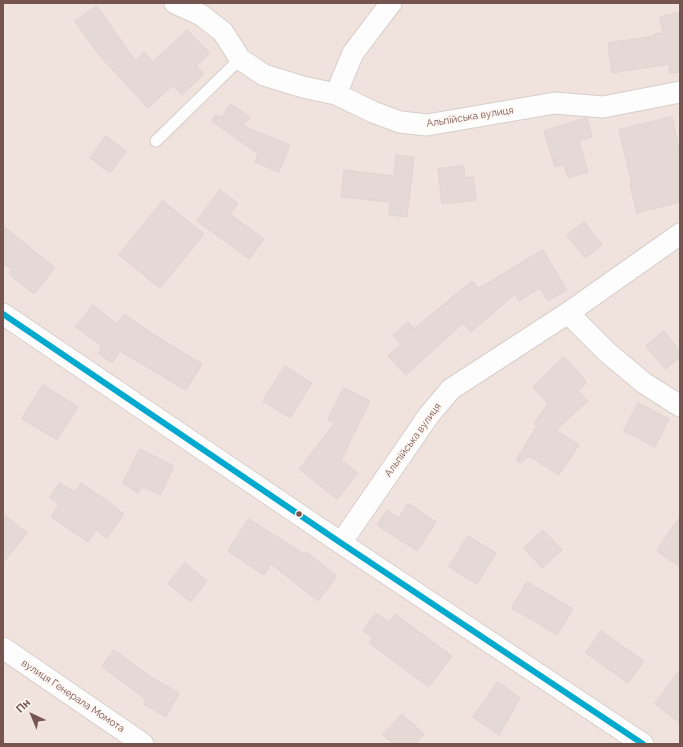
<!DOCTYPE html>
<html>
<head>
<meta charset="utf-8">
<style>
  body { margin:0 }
  #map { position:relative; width:683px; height:747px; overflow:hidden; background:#f8f2ef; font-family:Raleway,sans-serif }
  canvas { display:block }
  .frame { position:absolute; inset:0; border:4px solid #76544f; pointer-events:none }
  .north { position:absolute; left:12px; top:695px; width:40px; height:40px; -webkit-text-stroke:3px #fef6f2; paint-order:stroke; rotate:316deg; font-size:11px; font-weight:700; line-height:16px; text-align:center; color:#76544f }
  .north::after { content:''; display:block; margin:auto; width:14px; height:18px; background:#76544f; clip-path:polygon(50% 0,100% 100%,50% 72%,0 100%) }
</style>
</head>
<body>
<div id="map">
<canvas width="683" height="747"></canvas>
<div class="frame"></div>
<div class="north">Пн</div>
</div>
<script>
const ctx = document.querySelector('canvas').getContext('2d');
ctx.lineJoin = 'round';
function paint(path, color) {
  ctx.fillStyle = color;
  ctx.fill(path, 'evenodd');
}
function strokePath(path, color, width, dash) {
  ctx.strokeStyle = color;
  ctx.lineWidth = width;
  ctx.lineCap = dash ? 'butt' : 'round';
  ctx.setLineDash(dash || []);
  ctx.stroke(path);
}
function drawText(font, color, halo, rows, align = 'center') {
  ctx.font = font + ' Raleway,sans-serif';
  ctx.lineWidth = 3;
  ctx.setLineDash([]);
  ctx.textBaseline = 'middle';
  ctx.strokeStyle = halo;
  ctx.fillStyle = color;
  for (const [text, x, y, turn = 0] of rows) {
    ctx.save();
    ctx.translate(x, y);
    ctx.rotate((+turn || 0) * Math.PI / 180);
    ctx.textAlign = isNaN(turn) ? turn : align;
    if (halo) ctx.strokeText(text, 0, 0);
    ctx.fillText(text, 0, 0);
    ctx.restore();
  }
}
paint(new Path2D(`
  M3,3H680V744H3Z`), '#f0e3dd');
const building = new Path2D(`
  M97,6L135,61L144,52L153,62L187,30L210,53L196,66L204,74L182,95L173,85L148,108L99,55L75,21Z
  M680,13V72L670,73L669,64L612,73L608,43L655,36L654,34L663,33L660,17Z
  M231,104L250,117L243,126L290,145L279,172L255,162L258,154L212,121L215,115L221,117Z
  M672,117L680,153V202L637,213L630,184H632L619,130Z
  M587,118L592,137L579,141L588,172L568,178L564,164L555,167L544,131Z
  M106,136L126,151L110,173L90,158Z
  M396,155L414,157L407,217L389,215L390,202L341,197L344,170L394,176Z
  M464,166L465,178L473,177L476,200L442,204L438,169Z
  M220,190L238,203L230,214L264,239L249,259L197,221Z
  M163,201L204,234L160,288L119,255Z
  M584,222L602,245L585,258L567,235Z
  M3,226L55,268L34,294L9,274L12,270L3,263Z
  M543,250L567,290L548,301L540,288L519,301L515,294L471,332L463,323L406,375L388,356L401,344L393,335L408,322L414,329L472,281L479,288Z
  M93,305L117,324L124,314L153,334L202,364L186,390L120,351L112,363L98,353L102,346L76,327Z
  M664,331L680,351V357L665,369L646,346Z
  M564,357L587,382L578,391L588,401L556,430L579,445L559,475L529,456L520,463L516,460L537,426L534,424L548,403L533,387Z
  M285,366L312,383L290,418L263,401Z
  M43,385L78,407L57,440L22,419Z
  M344,388L370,401L341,460L358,473L337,499L299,469L335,423L328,420Z
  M638,403L669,419L655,447L624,431Z
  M140,449L174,466L160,495L142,486L138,493L123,483Z
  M60,483L75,492L81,483L110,503L124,514L107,538L96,530L88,542L51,517L59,504L50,498Z
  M408,503L436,522L417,551L377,525L387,510L399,518Z
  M3,514L27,533L3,563Z
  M680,517V567L657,551Z
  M249,519L304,554L306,552L337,576L318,601L271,564L264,575L228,551Z
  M543,530L562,550L542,568L524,548Z
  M468,536L496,553L477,584L449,567Z
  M185,563L207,581L191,602L168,584Z
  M527,582L573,609L557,635L512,608Z
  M376,613L388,622L395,614L452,656L429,687L369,643L373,638L363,631Z
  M601,631L644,661L628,683L586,653Z
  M114,650L151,677L179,693L166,717L144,704L146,699L102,667Z
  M680,670V723L655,704Z
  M498,682L520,698L499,735L473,717Z
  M402,714L424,734L415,744H394L383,735Z`);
paint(building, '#e5d9d6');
strokePath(building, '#e0d4d1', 1);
const lane = new Path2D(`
  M156,141L240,59`);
const street = new Path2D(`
  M175,3L201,15L223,32L240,59L264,75L303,87L336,94L373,112L400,122L427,125L555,103L603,107L680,92
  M336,94L353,53L391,3
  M568,313L608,353L644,383L680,406
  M3,314L341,543L643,744
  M341,543L429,415L451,389L568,313L680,234
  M3,648L143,744`);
strokePath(lane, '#d7cecb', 13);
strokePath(street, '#d7cecb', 23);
strokePath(lane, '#fefdfd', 11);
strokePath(street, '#fefdfd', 21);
strokePath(new Path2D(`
  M3,314L341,543L643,744`), '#00a9ce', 6);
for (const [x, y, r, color] of [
  [299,514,3.5,"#76544f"]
]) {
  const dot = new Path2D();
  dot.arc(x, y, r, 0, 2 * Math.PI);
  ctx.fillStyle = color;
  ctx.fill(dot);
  strokePath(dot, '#fef6f2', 1.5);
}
drawText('10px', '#76544f', '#fef6f2', [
  ["Альпійська вулиця",470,117,-9],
  ["Альпійська вулиця",413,440,-54],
  ["вулиця Генерала Момота",73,696,34]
]);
</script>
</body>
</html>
